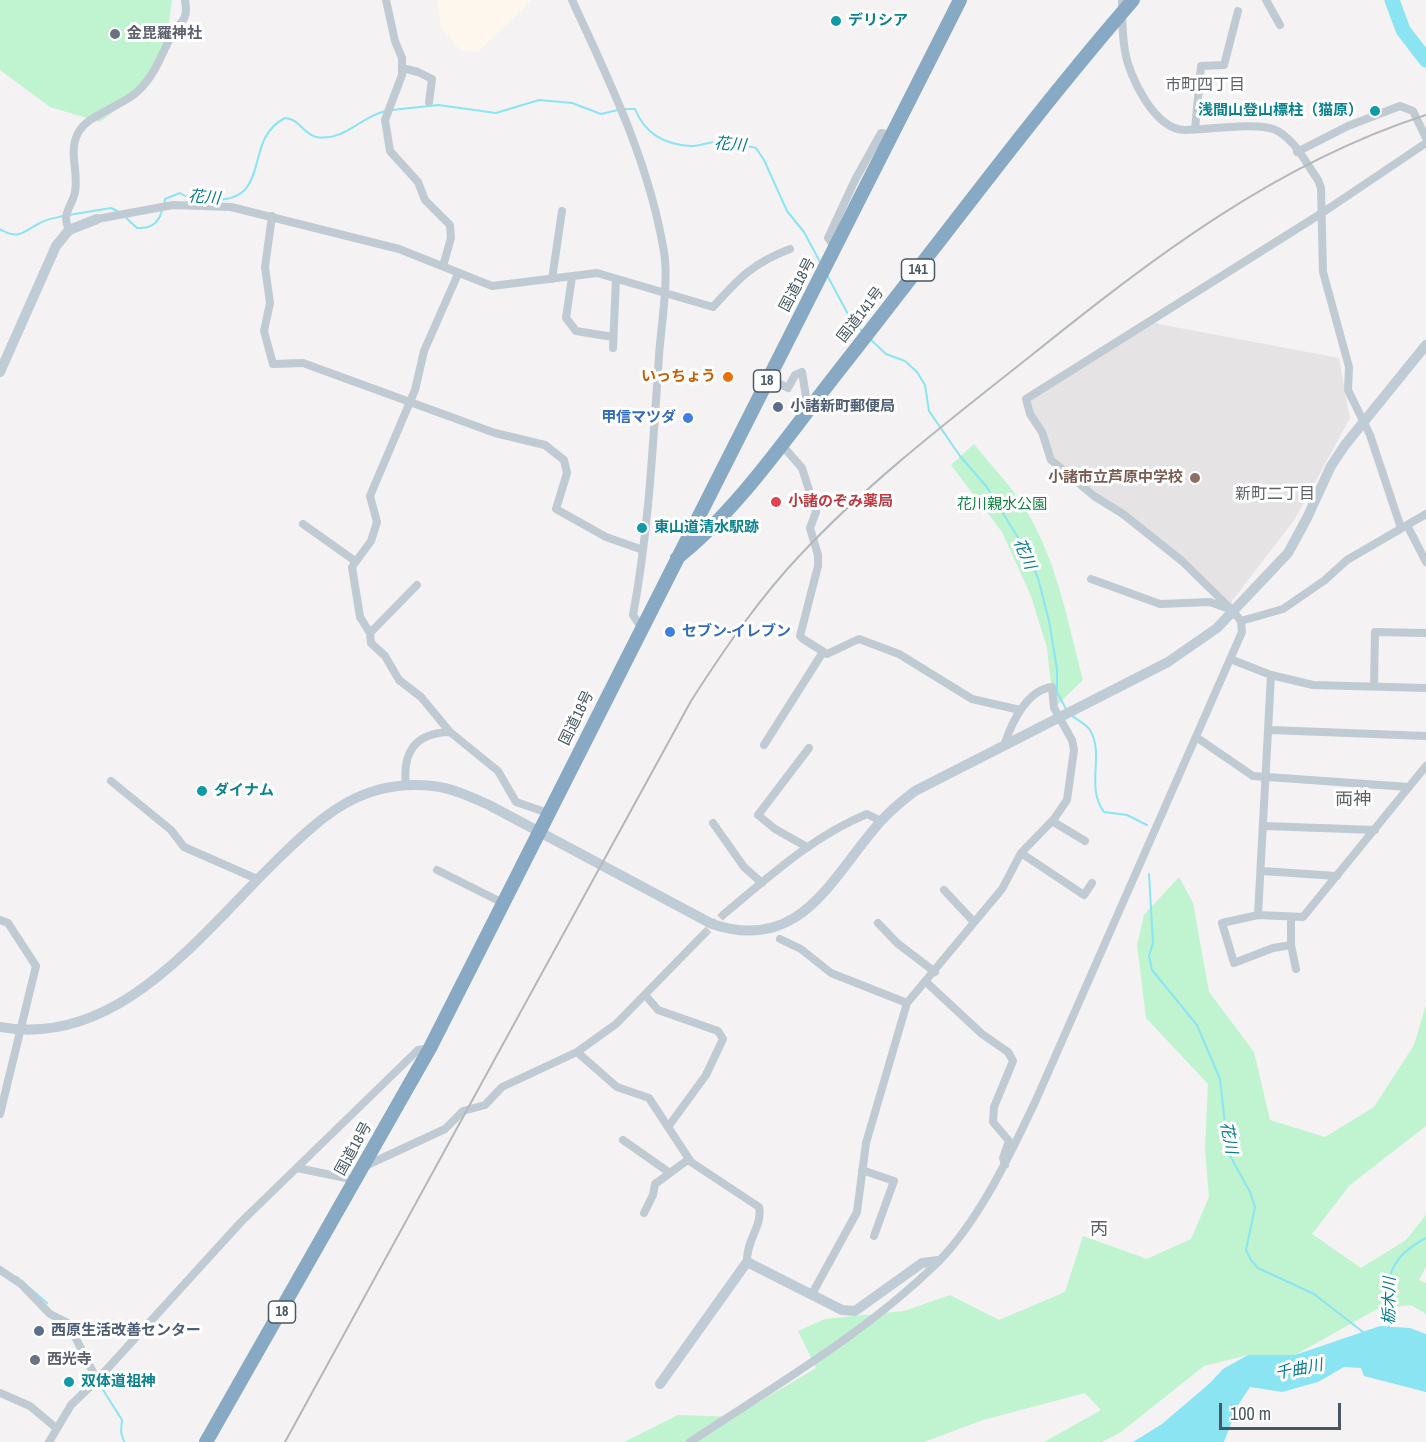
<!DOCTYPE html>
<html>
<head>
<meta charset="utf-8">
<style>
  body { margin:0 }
  #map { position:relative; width:1426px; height:1442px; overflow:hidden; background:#f4f2f2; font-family:"Archivo Narrow",sans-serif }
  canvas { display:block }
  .scale { position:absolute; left:1219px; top:1403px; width:122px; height:27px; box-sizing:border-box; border:3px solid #485761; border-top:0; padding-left:8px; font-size:18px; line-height:21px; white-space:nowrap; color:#485761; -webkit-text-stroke:4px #fff; paint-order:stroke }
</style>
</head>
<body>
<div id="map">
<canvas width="1426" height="1442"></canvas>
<div class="scale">100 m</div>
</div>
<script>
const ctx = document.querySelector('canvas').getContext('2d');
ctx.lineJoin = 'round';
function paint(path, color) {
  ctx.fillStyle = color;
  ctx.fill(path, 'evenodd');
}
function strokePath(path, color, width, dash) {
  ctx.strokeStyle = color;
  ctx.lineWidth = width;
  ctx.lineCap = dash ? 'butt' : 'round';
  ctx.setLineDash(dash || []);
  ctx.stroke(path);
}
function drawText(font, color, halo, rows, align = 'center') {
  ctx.font = font + ' "Archivo Narrow","Noto Sans JP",sans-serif';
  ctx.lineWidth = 6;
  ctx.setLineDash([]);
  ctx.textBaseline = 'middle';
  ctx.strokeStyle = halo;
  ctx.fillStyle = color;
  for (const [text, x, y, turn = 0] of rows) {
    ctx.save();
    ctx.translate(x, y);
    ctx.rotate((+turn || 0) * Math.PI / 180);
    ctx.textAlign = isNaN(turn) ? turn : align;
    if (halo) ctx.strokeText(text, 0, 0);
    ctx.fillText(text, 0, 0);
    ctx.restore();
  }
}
paint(new Path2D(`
  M437,0H532L478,52L460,50L441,28Z`), '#fdf7ed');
paint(new Path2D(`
  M1148,322L1339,358L1350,418L1295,519L1232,601L1233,611L1165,549L1051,460L1026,399Z`), '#e5e3e4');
paint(new Path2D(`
  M0,0H172L166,45L147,86L100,122L50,107L0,70Z
  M974,444C988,462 1005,479 1018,498C1055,550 1067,619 1083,680L1054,708L1047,648L1031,596L1002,532L951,465Z
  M1179,877L1193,903L1209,992L1254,1052L1270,1120L1325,1137L1374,1107L1414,1045L1426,1005V1126L1350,1185L1312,1234L1361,1268L1406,1240L1426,1215V1267L1419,1280L1426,1283V1314L1411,1305L1377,1309L1295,1355H1248L1204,1366L1121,1432L1102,1442H1044L1101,1410L1085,1393L983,1420L924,1442H624L678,1415L734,1417L816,1368L798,1331L825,1319L904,1311L950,1295L999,1320L1065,1292L1083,1236L1147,1259L1191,1239L1209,1197L1205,1149L1208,1084L1146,1018L1137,945L1144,915Z`), '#c0f3cf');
paint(new Path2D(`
  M1380,1326L1410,1328L1426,1334V1392L1364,1376L1361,1368L1344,1367L1318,1382L1282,1392L1250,1387L1238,1405L1224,1442H1133L1162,1424L1210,1383L1223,1369L1248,1355H1295Z`), '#8be4f2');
strokePath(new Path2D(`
  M623,109H635C645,134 664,144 690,146C699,147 709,141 718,142C731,142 743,145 756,148L764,160L787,211L804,232L820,262
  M392,110L438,105L496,113L539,100L572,103L601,114L618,110
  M164,205L165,199L180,193C192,201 202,200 216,200C273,199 242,140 285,118C300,119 303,134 316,137C344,142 361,116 386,111
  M69,215L111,208L121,213
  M125,217L137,228C150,229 159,223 162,210
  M0,229C19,241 24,231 40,223C46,219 56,218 63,216
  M827,275L850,318L862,331
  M870,339L886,354L905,361L917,372L925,385L929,411L960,456L986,486L1027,552L1038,578L1049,621L1057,669V692L1066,709
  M1071,715C1077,720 1086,724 1090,730C1105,755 1085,786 1104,812L1127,815L1147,825
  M1149,874L1153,943L1149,956L1152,970L1197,1025L1220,1079L1228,1152L1250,1192L1255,1207L1246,1250L1251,1260L1258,1268L1314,1294L1363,1332V1335
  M17,1277L47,1303
  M1389,1329C1387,1285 1382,1261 1426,1238
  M100,1385L122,1420L121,1432L124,1442`), '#8be4f2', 2);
strokePath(new Path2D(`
  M1392,0L1403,30L1426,60`), '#8be4f2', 15);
strokePath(new Path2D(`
  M703,935L724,914`), '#c9cbce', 8, [8, 4]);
strokePath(new Path2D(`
  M386,0L395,41L402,58V75L385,120L390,151L418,182L425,200L450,225L451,238L443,266
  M572,0C610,82 649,162 664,252C669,282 661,325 659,356C653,442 649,530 633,615L641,627
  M1122,0C1122,17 1122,34 1125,51C1129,77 1155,130 1185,130C1207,130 1254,122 1273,129C1293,136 1306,163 1318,180L1321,188L1323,272L1349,367L1348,390L1370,435L1401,528
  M1266,0L1280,25
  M402,68L418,72L432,79L429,102
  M1195,129L1201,66L1224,65L1238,11
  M1297,152L1348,126L1400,106L1413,111L1426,138
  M272,216L265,267L270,303L264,331L273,364L303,363L495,433L545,445L564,460L567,473L556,509L606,537L643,550
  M97,219L173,205L231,207L399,249L492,286L597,273L713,307C739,278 753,263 790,249
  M69,230C61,213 72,207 75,192C79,172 68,152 78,133C87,115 123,106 138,91C155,75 161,56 171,36C180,21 189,22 185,0
  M835,247L828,238L855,180L881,133L892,135
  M458,274L424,351L415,390L370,496L377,522L371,541L352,567L360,617L370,633L371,643L385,656L399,680L421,697L450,732L498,771L516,802L548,813
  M572,277L566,318L576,331L613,337
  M552,279L562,211
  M613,348L616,279
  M768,378L788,388L795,375L802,372L808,409
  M781,444L802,468L816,512L810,528L818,555V566L800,636L803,639L827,654L859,639L899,654L972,699L1020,710
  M303,524L355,561
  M1407,525L1426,562
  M1091,579L1160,604L1210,602L1229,609
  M1241,621L1283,609L1325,580L1347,560L1426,514
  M370,633L417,585
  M1230,659L1271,675L1313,685L1426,688
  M1374,686L1375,632L1426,633
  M1270,730L1426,736
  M1196,737L1253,776L1409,787
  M764,745L823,652
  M111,781L171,830L184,847L257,879
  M406,786C402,752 415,733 450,732
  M1052,821L1085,841
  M713,823L744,867L762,883
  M1265,826L1375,830
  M807,847L775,829L758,815L809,748
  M1021,853L1084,895L1092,883
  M437,870L503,903
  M1262,871L1337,876
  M944,890L973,921
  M724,914C769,877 813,836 867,814L881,821
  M1258,915L1271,675
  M1291,917V945L1296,969
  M0,920L8,923L36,966L0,1114
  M878,923L897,943L935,972
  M780,939L801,949L831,973L907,1003
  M1291,945L1273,948L1234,963L1222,923L1258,915L1303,917L1426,766
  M925,981L982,1034L1008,1052L1013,1061L994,1107L993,1122L1009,1141L1003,1158L1005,1165
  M646,996L658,1010L718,1031L723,1039L706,1075L668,1127
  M577,1052L617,1087L649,1098L691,1162L759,1207C763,1226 746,1240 747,1262
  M623,1140L670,1173
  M363,1167L445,1129L463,1111L485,1105L502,1087L577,1052L616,1024L703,935
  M297,1168L356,1180
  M862,1170L894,1181L874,1236
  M644,1213L653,1195L655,1184L689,1159
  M0,1270L21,1284L50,1314L68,1323L97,1380
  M812,1294L857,1212L866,1143L907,1003L1002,889L1021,853L1054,819L1067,800L1074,750L1072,740L1054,708L1052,687C1027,690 1012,722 1005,743
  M0,1393L30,1406L55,1427
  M49,1442L71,1405L97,1380L241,1222L418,1050L430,1048
  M690,1442C773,1387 866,1333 937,1263C979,1221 1011,1153 1036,1100L1242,632L1241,621L1233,611L1182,561L1123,514L1094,496L1051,460L1042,432L1030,414L1026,399L1322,213L1426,143`), '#bfcad2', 8);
strokePath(new Path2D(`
  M0,372L56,246L69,230L97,219
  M0,1027C120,1049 203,931 279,858C324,814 364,778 433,786C452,788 471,797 489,805L712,924C802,954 831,877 881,821C891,810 903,800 915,791L1168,662L1217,628L1288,553L1307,518L1331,466L1345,445L1426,345
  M660,1384L747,1262L842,1310L855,1311L922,1263L938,1261`), '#bfccd6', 10);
strokePath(new Path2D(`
  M677,558C737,511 789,434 837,373C935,249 1029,120 1133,0
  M206,1442L430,1048L960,0`), '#88a9c3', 14);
strokePath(new Path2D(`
  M285,1442L691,701C725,648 760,597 803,552C871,480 950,420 1028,358C1150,260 1274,164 1426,115`), '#b4b8bc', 2);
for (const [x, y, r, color] of [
  [836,21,6,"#0f9aa8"],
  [115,34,6,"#6b7280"],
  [1375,111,6,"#0f9aa8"],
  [728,377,6,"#e8710a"],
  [778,407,6,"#5c6f8a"],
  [688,418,6,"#3f7fe0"],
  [1195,478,6,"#8d6e63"],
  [776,502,6,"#e0444e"],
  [642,528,6,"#0f9aa8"],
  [670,632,6,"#3f7fe0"],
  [202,791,6,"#0f9aa8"],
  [39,1331,6,"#5c6f8a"],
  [35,1360,6,"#6b7280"],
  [69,1382,6,"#0f9aa8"]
]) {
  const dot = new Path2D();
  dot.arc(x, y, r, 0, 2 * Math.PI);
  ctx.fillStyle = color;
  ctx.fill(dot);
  strokePath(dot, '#fff', 2);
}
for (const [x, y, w] of [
  [918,270,33],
  [767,381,27],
  [282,1312,27]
]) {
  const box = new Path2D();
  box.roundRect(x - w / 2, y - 11, w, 22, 4.5);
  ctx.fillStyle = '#fff';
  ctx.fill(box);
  strokePath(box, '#485761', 1.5);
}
drawText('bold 14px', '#485761', null, [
  ["141",918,270],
  ["18",767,381],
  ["18",282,1312]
]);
drawText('bold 15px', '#0d838f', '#fff', [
  ["デリシア",848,21],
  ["浅間山登山標柱（猫原）",1363,111,"right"],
  ["東山道清水駅跡",654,528],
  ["ダイナム",214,791],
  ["双体道祖神",81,1382]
], 'left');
drawText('bold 15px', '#5b616d', '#fff', [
  ["金毘羅神社",127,34],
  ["西光寺",47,1360]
], 'left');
drawText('15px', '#485761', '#fff', [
  ["国道18号",798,285,-62],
  ["国道141号",861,315,-52],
  ["国道18号",577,718,-64],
  ["国道18号",354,1149,-61]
]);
drawText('bold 15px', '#c56008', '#fff', [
  ["いっちょう",716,377]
], 'right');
drawText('bold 15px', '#4e5e75', '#fff', [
  ["小諸新町郵便局",790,407],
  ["西原生活改善センター",51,1331]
], 'left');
drawText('bold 15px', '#366cbe', '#fff', [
  ["甲信マツダ",676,418],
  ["セブン-イレブン",682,632,"left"]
], 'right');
drawText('bold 15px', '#785e54', '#fff', [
  ["小諸市立芦原中学校",1183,478]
], 'right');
drawText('bold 15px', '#be3a42', '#fff', [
  ["小諸のぞみ薬局",788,502]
], 'left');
drawText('15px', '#128342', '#fff', [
  ["花川親水公園",1002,505]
]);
drawText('16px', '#5e6367', '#fff', [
  ["市町四丁目",1205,86],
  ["新町二丁目",1275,495]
]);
drawText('italic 16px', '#077c8e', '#fff', [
  ["花川",730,145,5],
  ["花川",204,198,5],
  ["花川",1024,554,66],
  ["花川",1228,1138,79],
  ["栃木川",1390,1301,-89],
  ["千曲川",1299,1370,-11]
]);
drawText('18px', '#5e6367', '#fff', [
  ["両神",1353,800],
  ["丙",1099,1230]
]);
</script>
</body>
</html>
